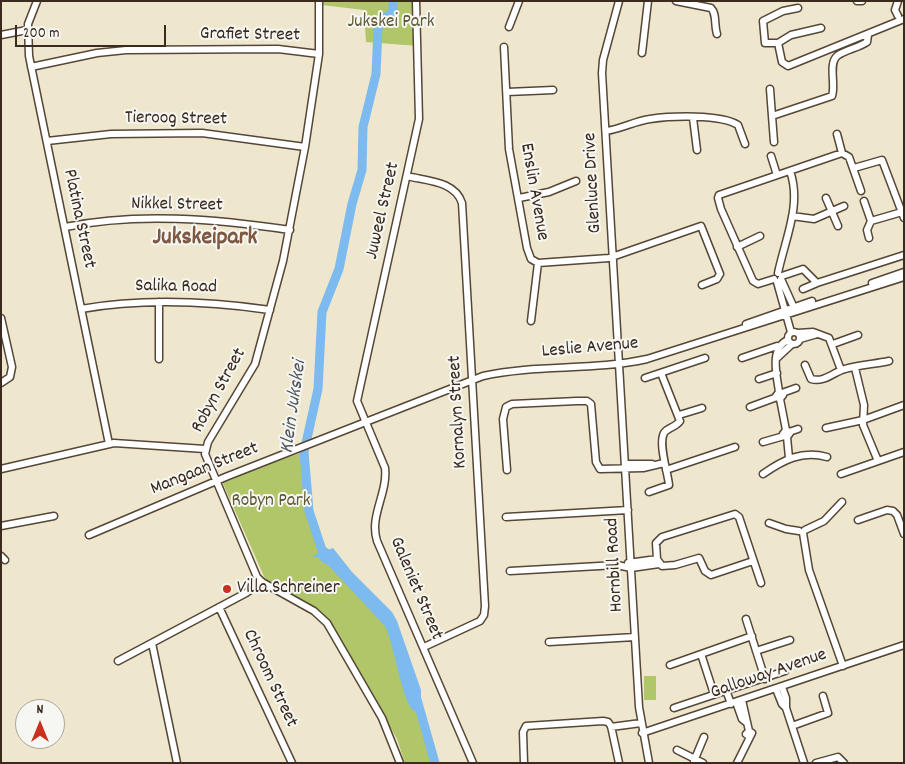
<!DOCTYPE html>
<html>
<head>
<meta charset="utf-8">
<style>
  body { margin:0 }
  #map { position:relative; width:905px; height:764px; overflow:hidden; background:#eee7cd; font-family:Dekko,sans-serif }
  canvas { display:block }
  .frame { position:absolute; inset:0; border:2px solid #3b2a1e; pointer-events:none }
  .north { position:absolute; left:15px; top:699px; width:50px; height:50px; box-sizing:border-box; background:#f6f6f2; border:1px solid #aba49d; border-radius:50%; rotate:0deg; font-size:14px; font-weight:700; line-height:20px; text-align:center; color:#3b2a1e }
  .north::after { content:''; display:block; margin:auto; width:18px; height:22px; background:#c8321e; clip-path:polygon(50% 0,100% 100%,50% 72%,0 100%) }
  .scale { position:absolute; left:15px; top:25px; width:151px; height:22px; box-sizing:border-box; border:2px solid #3b2a1e; border-top:0; padding-left:6px; font-size:15px; line-height:18px; white-space:nowrap; color:#3b2a1e; -webkit-text-stroke:4px #f6f6f2; paint-order:stroke }
</style>
</head>
<body>
<div id="map">
<canvas width="905" height="764"></canvas>
<div class="frame"></div>
<div class="north">N</div>
<div class="scale">200 m</div>
</div>
<script>
const ctx = document.querySelector('canvas').getContext('2d');
ctx.lineJoin = 'round';
function paint(path, color) {
  ctx.fillStyle = color;
  ctx.fill(path, 'evenodd');
}
function strokePath(path, color, width, dash) {
  ctx.strokeStyle = color;
  ctx.lineWidth = width;
  ctx.lineCap = dash ? 'butt' : 'round';
  ctx.setLineDash(dash || []);
  ctx.stroke(path);
}
function drawText(font, color, halo, rows, align = 'center') {
  ctx.font = font + ' Dekko,sans-serif';
  ctx.lineWidth = 4;
  ctx.setLineDash([]);
  ctx.textBaseline = 'middle';
  ctx.strokeStyle = halo;
  ctx.fillStyle = color;
  for (const [text, x, y, turn = 0] of rows) {
    ctx.save();
    ctx.translate(x, y);
    ctx.rotate((+turn || 0) * Math.PI / 180);
    ctx.textAlign = isNaN(turn) ? turn : align;
    if (halo) ctx.strokeText(text, 0, 0);
    ctx.fillText(text, 0, 0);
    ctx.restore();
  }
}
paint(new Path2D(`
  M321,1H415L418,46L366,42L364,10L322,5Z
  M304,452L309,511L322,550L336,560L389,619L435,763H405L397,739L327,618L266,581L221,479Z
  M644,676H656V700H644Z`), '#b1c569');
paint(new Path2D(`
  M333,548L352,572L392,612L397,621L421,690V702L414,711C402,703 394,643 385,626L328,565L322,562L319,558L312,556Z`), '#7cbaef');
strokePath(new Path2D(`
  M333,558L322,550L309,511L304,452L318,389L322,312L339,269L352,204L362,170L363,127L376,74L378,29L381,21L393,12V1
  M416,696L435,763`), '#7cbaef', 9);
const street = new Path2D(`
  M37,1L28,24L29,56L109,444
  M319,1V54L305,147L283,261L255,364L208,442L205,454L257,577L262,582L314,611L327,623L382,718L400,763
  M416,1L419,119L357,401L385,468C388,493 369,516 377,541L473,763
  M619,1L603,60L602,73L639,707L649,763
  M676,1L711,8C717,14 714,25 717,34
  M857,1H862
  M798,8L783,11L763,21L765,43H778L791,35L821,28
  M898,16L895,10L898,1
  M509,27L519,1
  M1,35L27,30
  M778,43L782,62L788,66L904,19
  M504,47L509,149L527,248L531,259L538,263L609,258L701,226L720,274L717,279L702,285
  M642,53L648,1
  M31,67L97,53L126,50L278,49L319,54
  M770,89L772,116
  M507,92L553,90
  M693,118L697,150
  M606,131C621,129 635,121 650,119C671,116 721,114 738,125L745,144
  M837,134L842,153
  M47,141L111,134L202,133L305,147
  M774,142L772,116L832,96C836,85 828,64 837,56C845,50 858,48 867,42L868,35
  M771,156L777,175
  M854,168L882,160L904,218
  M407,176C427,181 455,181 462,203L485,606L484,615L480,621L424,647
  M519,198L549,192L576,181
  M826,198L838,226
  M864,201L871,221L867,230L869,238
  M792,216L814,219L844,206
  M871,221L902,212
  M65,227C138,212 216,219 290,230
  M737,247L760,236
  M778,273C785,239 802,205 790,171
  M782,276L803,269L817,283L904,255
  M774,279L758,284L753,281L721,209L718,198L719,195L842,153L849,157L861,191
  M781,279L795,310
  M777,282L791,332
  M872,283L904,272
  M803,289L817,283
  M81,309C144,298 207,301 270,310
  M1,318L12,367L10,377L1,383
  M531,321L538,263
  M746,324L812,301
  M788 338a6 6 0 1 1 12 0a6 6 0 1 1-12 0Z
  M798,333L813,332L829,338L841,370
  M800,339L817,334
  M833,344L858,335
  M742,358L777,346
  M777,358L792,344
  M159,359V302
  M805,365L811,379C825,383 835,371 845,369C859,365 875,364 889,361
  M855,368L864,405L863,425L878,461
  M645,378L705,358
  M759,379L777,373
  M779,392L783,395L780,399L776,396L779,392C777,376 769,348 788,340
  M782,393L796,388
  M780,399L786,430L790,433L787,437L783,434L786,430
  M750,407L777,397
  M679,415L702,408
  M826,428L863,420L904,405
  M789,432L798,429
  M787,437L789,458
  M763,442L784,436
  M625,464H652
  M1,469L114,443L205,449
  M507,470L503,419L506,407L512,404L577,401H587L591,404L596,462L600,469L643,468L664,463
  M666,470L735,447
  M763,474C783,460 802,450 827,457
  M841,474L904,452
  M649,492L669,485C668,473 658,444 664,433C667,428 676,427 680,421L661,373
  M506,517L628,510
  M858,520L887,510L893,511L897,515L904,534
  M769,523L786,529L799,531
  M1,526L54,516
  M805,530L824,521L842,502
  M803,533L809,570L843,666
  M89,535L228,476L483,376C537,364 593,371 647,359L904,277
  M1,556L5,560
  M753,561L711,575L705,571L699,558L675,565L662,566L657,559L656,543L662,537L735,514L739,517L761,583
  M628,563L657,559
  M510,571L617,565L631,568L659,564
  M219,607L292,763
  M746,619L765,679
  M549,642L635,637
  M152,643L177,763
  M756,651L790,640
  M701,654L714,694
  M118,661L246,593L262,582
  M670,665L752,636
  M782,687L786,698V708
  M776,689L782,704L786,708L804,763
  M726,690L731,704
  M742,700L749,731L752,733L750,737L746,734L749,731
  M736,702L742,719L747,723
  M674,708L785,671
  M792,726L828,713L823,696
  M611,727L641,723
  M642,733L904,645
  M677,750L703,763
  M694,761L704,737
  M524,763L523,732L526,726L603,721L608,722L611,726L619,763
  M737,763L750,737
  M816,763L838,757L844,763`);
strokePath(street, '#564638', 9);
strokePath(street, '#fff', 6);
for (const [x, y, r, color] of [
  [227,589,5,"#c8321e"]
]) {
  const dot = new Path2D();
  dot.arc(x, y, r, 0, 2 * Math.PI);
  ctx.fillStyle = color;
  ctx.fill(dot);
  strokePath(dot, '#f6f6f2', 2);
}
drawText('19px', '#5e5834', '#f6f6f2', [
  ["Jukskei Park",391,23],
  ["Robyn Park",271,502]
]);
drawText('19px', '#3b2a1e', '#f6f6f2', [
  ["Grafiet Street",250,36,1],
  ["Tieroog Street",176,120,1],
  ["Glenluce Drive",594,183,-93],
  ["Enslin Avenue",533,192,80],
  ["Nikkel Street",177,206,1],
  ["Juweel Street",384,211,-77],
  ["Platina Street",78,219,78],
  ["Salika Road",176,288,1],
  ["Leslie Avenue",590,349,-5],
  ["Robyn Street",220,391,-61],
  ["Kornalyn Street",459,412,-93],
  ["Mangaan Street",205,470,-22],
  ["Hornbill Road",616,565,-93],
  ["Galeniet Street",415,589,67],
  ["Galloway Avenue",769,675,-19],
  ["Chroom Street",269,679,65]
]);
drawText('19px', '#3b2a1e', '#f6f6f2', [
  ["Villa Schreiner",237,589]
], 'left');
drawText('italic 20px', '#4e555d', '#f6f6f2', [
  ["Klein Jukskei",295,407,-82]
]);
drawText('bold 24px', '#7e5841', '#f6f6f2', [
  ["Jukskeipark",205,240]
]);
</script>
</body>
</html>
